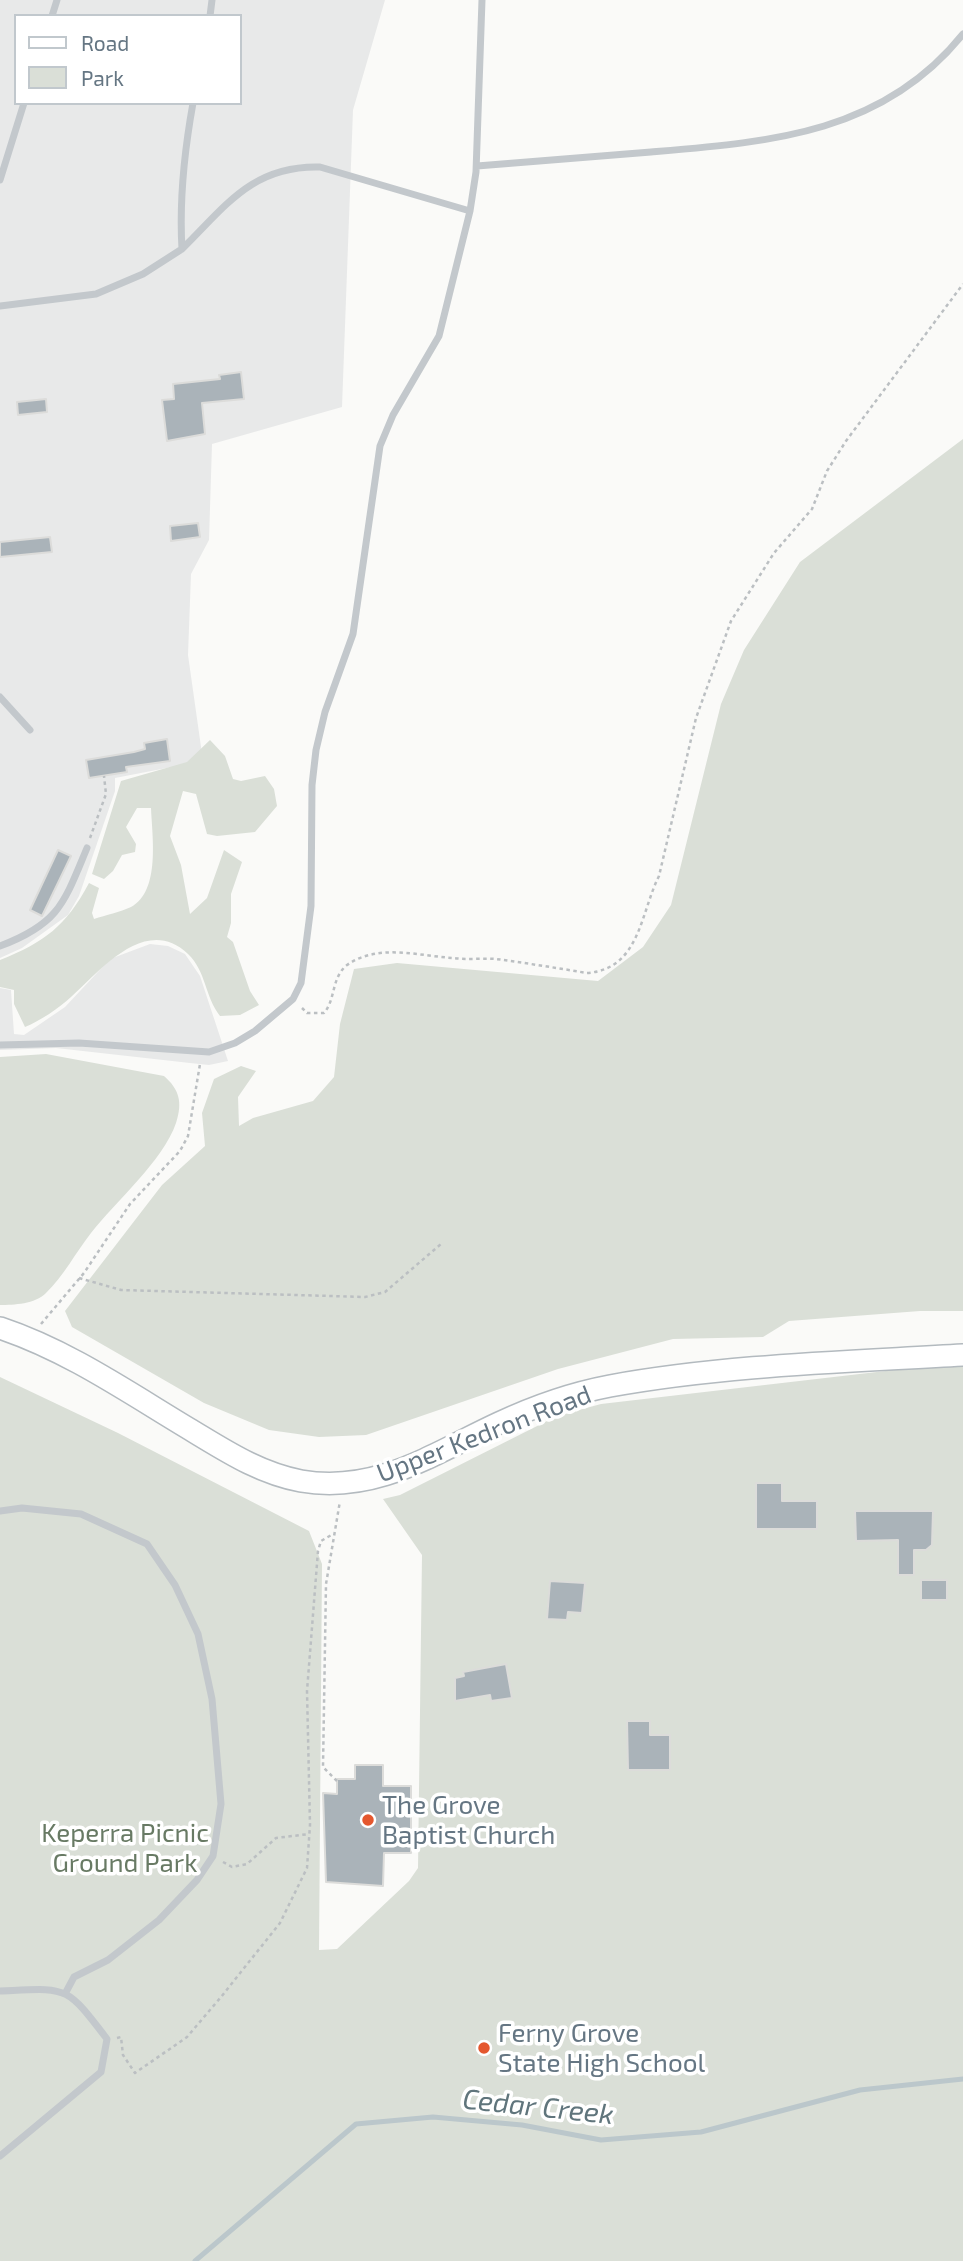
<!DOCTYPE html>
<html>
<head>
<meta charset="utf-8">
<style>
  body { margin:0 }
  #map { position:relative; width:963px; height:2261px; overflow:hidden; background:#fafaf8; font-family:"Exo 2",sans-serif }
  canvas { display:block }
  .legend { position:absolute; left:14px; top:14px; width:228px; height:91px; box-sizing:border-box; background:#fff; border:2px solid #c1c8cd; margin:0; padding:9px 12px; list-style:none; font-size:21px; color:#657683 }
  .legend li { display:flex; align-items:center; gap:14px; height:35px }
  .legend b { width:35px; border:2px solid #c1c8cd }
</style>
</head>
<body>
<div id="map">
<canvas width="963" height="2261"></canvas>
<ul class="legend">
<li><b style="height:9px;background:#fff"></b>Road</li>
<li><b style="height:19px;background:#dadfd7"></b>Park</li>
</ul>
</div>
<script>
const ctx = document.querySelector('canvas').getContext('2d');
ctx.lineJoin = 'round';
function paint(path, color) {
  ctx.fillStyle = color;
  ctx.fill(path, 'evenodd');
}
function strokePath(path, color, width, dash) {
  ctx.strokeStyle = color;
  ctx.lineWidth = width;
  ctx.lineCap = dash ? 'butt' : 'round';
  ctx.setLineDash(dash || []);
  ctx.stroke(path);
}
function drawText(font, color, halo, rows, align = 'center') {
  ctx.font = font + ' "Exo 2",sans-serif';
  ctx.lineWidth = 7;
  ctx.setLineDash([]);
  ctx.textBaseline = 'middle';
  ctx.strokeStyle = halo;
  ctx.fillStyle = color;
  for (const [text, x, y, turn = 0] of rows) {
    ctx.save();
    ctx.translate(x, y);
    ctx.rotate((+turn || 0) * Math.PI / 180);
    ctx.textAlign = isNaN(turn) ? turn : align;
    if (halo) ctx.strokeText(text, 0, 0);
    ctx.fillText(text, 0, 0);
    ctx.restore();
  }
}
paint(new Path2D(`
  M0,0H385L353,110L342,407L212,444L209,540L191,574L188,655L203,761L115,778V791L79,896L68,915L22,948L0,958ZM16,16H240V103H16Z
  M150,944L168,946L185,954L200,976L228,1061L209,1065L190,1063L56,1048L0,1050V988L11,990L14,1034L24,1035L65,1007L110,959Z`), '#e8e9e9');
paint(new Path2D(`
  M963,439V1311H920L789,1321L763,1337L673,1339L558,1369L366,1435L319,1437L269,1430L204,1403L72,1327L65,1311L162,1185L205,1146L202,1113L214,1079L241,1066L256,1071L238,1097L239,1126L253,1118L313,1101L334,1077L340,1024L354,969L397,963L598,981L643,947L671,905L721,704L744,650L800,562Z
  M210,740L225,756L233,779L241,781L265,776L274,789L277,806L255,832L217,836L207,834L196,794L183,791L170,836L181,865L190,914L207,898L224,850L242,862L231,894V923L227,937L233,942L250,991L259,1005L240,1015L220,1016C205,997 206,971 188,954C146,914 101,970 71,997C59,1008 40,1021 25,1027L14,1004V990L0,987V960C45,942 66,926 89,883L99,888L92,913L94,919C106,915 120,912 131,907C161,891 152,835 151,808H137L126,827L136,844L135,852L122,855L113,871L104,879L92,874L121,781L187,762Z
  M46,1054L164,1076C179,1089 183,1102 176,1123C163,1161 116,1201 91,1233C76,1252 63,1277 46,1293C35,1304 14,1305 0,1305V1057Z
  M963,1362V2261H0V1377L118,1433L309,1531L322,1564L319,1950L337,1949L409,1881L418,1868L422,1555L383,1499L400,1495L557,1416L601,1404Z`), '#dadfd7');
strokePath(new Path2D(`
  M195,2261L356,2124L433,2117L522,2125L601,2140L701,2132L860,2090L963,2079`), '#bbc7cb', 5);
const building = new Path2D(`
  M241,372L244,399L202,403L205,434L167,441L162,400L174,399L173,384L220,379L219,375Z
  M46,399L47,412L18,415L17,402Z
  M198,523L200,537L171,541L170,526Z
  M50,537L52,552L0,557V542Z
  M167,739L170,761L126,767L127,772L89,778L86,760L134,752L145,749L144,743Z
  M58,850L71,856L42,916L30,910Z
  M756,1483H782V1501H817V1529H756Z
  M855,1511H933L932,1545L926,1550H914V1575H898V1540L856,1541Z
  M921,1580H947V1600H921Z
  M550,1581L585,1583L582,1613L568,1612L567,1620L547,1619Z
  M506,1664L512,1698L491,1701L490,1695L455,1701V1678L464,1676L463,1672Z
  M627,1721H650V1735H670V1770H628Z
  M355,1765H383V1786H411V1853H384L383,1886L326,1882L323,1793L337,1794V1779H355Z`);
paint(building, '#aab3b9');
strokePath(building, '#dcdcda', 2);
const secondary = new Path2D(`
  M0,1328C69,1351 129,1393 191,1430C226,1451 259,1473 301,1481C377,1494 434,1453 499,1423C533,1407 573,1393 610,1386C726,1365 846,1362 963,1355`);
strokePath(secondary, '#b3babf', 24);
strokePath(new Path2D(`
  M90,838L106,794L104,776
  M302,1008L307,1013H324C336,999 331,978 347,965C378,943 419,956 453,958C467,960 482,958 496,959C526,963 557,968 587,973C640,969 640,914 659,876L696,718L731,621L774,553L812,509L827,471L846,441L963,284
  M79,1278L121,1290L365,1297L385,1292L441,1244
  M41,1324L84,1273L130,1204L180,1151L188,1136L200,1064
  M337,1781L323,1767L326,1584L340,1501
  M223,1862L232,1867L247,1864L276,1838L309,1834
  M117,2038L121,2037L123,2055L135,2073L187,2037L221,1997L280,1923L307,1868L310,1825L307,1691L318,1551L321,1541L333,1534`), '#bbbfc2', 2.5, [3.5, 3.5]);
strokePath(new Path2D(`
  M52,16L57,0
  M210,16L212,0
  M477,166C535,161 593,157 651,152C770,142 883,134 963,34
  M0,180L24,103
  M182,249C225,207 252,165 320,167L470,211
  M0,306L96,294L143,274L182,249C179,199 184,153 193,103
  M0,697L30,730
  M0,946C59,924 64,903 87,848
  M0,1045L79,1043L209,1052L235,1043L255,1031L293,999L301,983L311,906L312,785L316,750L325,712L353,634L380,446L393,415L439,336L470,211L476,172L482,0
  M0,1511L22,1508L81,1514L147,1544L175,1585L198,1634L212,1699L221,1804L213,1856L197,1880L159,1920L108,1960L74,1977L66,1992
  M0,1991C68,1988 65,1984 107,2039L101,2072L0,2156`), '#c3c8cc', 7);
strokePath(secondary, '#fff', 21);
for (const [x, y, r, color] of [
  [368,1820,7,"#e4572e"],
  [484,2048,7,"#e4572e"]
]) {
  const dot = new Path2D();
  dot.arc(x, y, r, 0, 2 * Math.PI);
  ctx.fillStyle = color;
  ctx.fill(dot);
  strokePath(dot, '#fff', 2.5);
}
drawText('26px', '#657683', '#fff', [
  ["Upper Kedron Road",484,1434,-21]
]);
drawText('26px', '#657683', '#fff', [
  ["The Grove",382,1805],
  ["Baptist Church",382,1835],
  ["Ferny Grove",498,2033],
  ["State High School",498,2063]
], 'left');
drawText('26px', '#687a64', '#fff', [
  ["Keperra Picnic",125,1833],
  ["Ground Park",125,1863]
]);
drawText('italic 28px', '#60757c', '#fff', [
  ["Cedar Creek",538,2107,6]
]);
</script>
</body>
</html>
